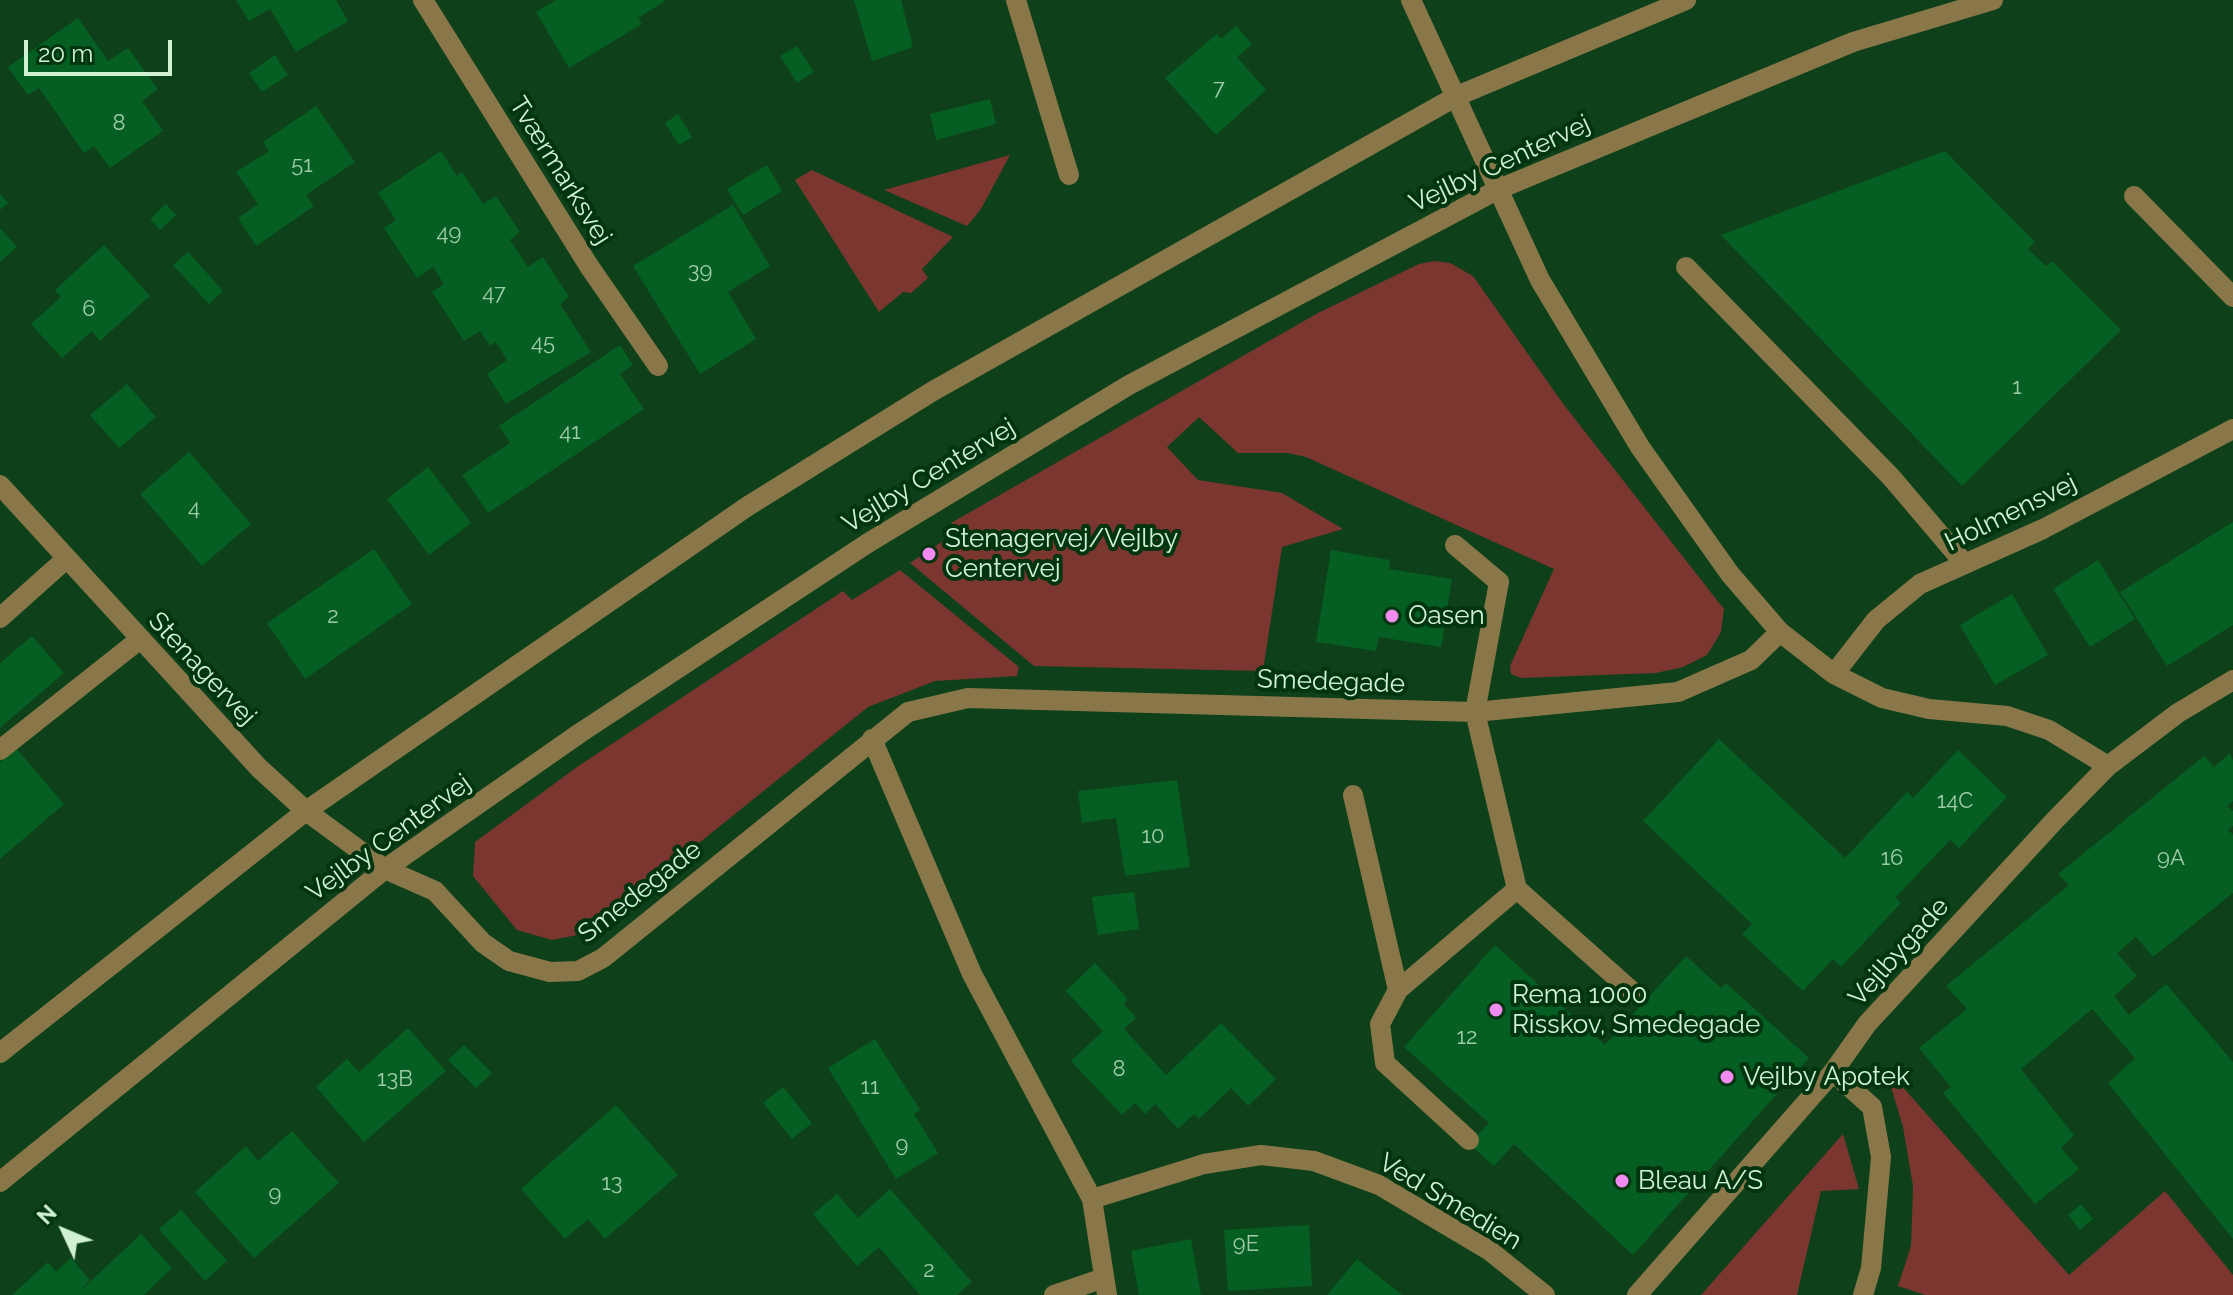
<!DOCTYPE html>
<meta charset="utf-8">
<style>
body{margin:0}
#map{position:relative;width:2233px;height:1295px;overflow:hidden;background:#0e401a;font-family:Raleway,sans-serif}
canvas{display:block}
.north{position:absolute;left:24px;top:1191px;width:80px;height:80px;-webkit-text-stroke:6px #01350f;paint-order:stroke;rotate:314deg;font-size:22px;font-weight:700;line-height:32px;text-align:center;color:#d1f1d3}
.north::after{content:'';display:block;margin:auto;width:28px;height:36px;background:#d1f1d3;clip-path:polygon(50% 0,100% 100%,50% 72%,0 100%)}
.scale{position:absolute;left:24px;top:40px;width:148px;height:36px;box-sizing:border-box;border:4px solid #d1f1d3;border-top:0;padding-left:10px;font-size:24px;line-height:28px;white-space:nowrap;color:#d1f1d3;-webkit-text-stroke:6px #01350f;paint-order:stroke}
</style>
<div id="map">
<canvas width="2233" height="1295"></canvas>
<div class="north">N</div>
<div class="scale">20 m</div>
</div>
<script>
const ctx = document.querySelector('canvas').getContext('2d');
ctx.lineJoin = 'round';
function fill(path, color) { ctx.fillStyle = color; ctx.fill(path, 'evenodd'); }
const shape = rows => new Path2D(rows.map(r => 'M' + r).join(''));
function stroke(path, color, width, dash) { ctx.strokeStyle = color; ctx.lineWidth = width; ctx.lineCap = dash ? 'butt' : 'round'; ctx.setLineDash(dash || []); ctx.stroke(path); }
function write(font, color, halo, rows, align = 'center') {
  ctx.font = font + ' Raleway,sans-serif'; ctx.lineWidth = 8; ctx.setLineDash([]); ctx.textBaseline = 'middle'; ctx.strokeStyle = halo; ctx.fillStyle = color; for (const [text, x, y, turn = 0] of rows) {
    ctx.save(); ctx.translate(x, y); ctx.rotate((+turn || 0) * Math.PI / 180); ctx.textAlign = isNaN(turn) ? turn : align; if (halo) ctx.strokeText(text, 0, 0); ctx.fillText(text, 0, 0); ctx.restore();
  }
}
fill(shape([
 [1010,155,981,209,967,226,884,190],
 [812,170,953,237,922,269,928,278,911,293,903,292,879,312,795,180],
 [1434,261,1450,263,1473,276,1564,405,1724,609,1721,632,1707,655,1683,667,1656,673,1521,678,1511,674,1510,666,1554,569,1306,457,1288,453,1238,453,1199,417,1167,447,1198,480,1282,493,1343,529,1282,547,1263,671,1034,666,910,563,958,531,951,523,1318,313,1419,264],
 [900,570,1019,667,1017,676,935,681,868,707,587,933,552,940,517,930,473,876,475,842,577,767,843,591,852,600],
 [1885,1067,2069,1275,2165,1191,2233,1275,2233,1295,1925,1295,1898,1286,1911,1246,1913,1186,1903,1127],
 [1843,1134,1859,1189,1821,1191,1797,1295,1701,1295]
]), '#7b362f');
fill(shape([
 [236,0,336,0,348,21,296,52,270,9,249,21],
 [556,0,663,0,664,2,638,18,642,24,569,68,536,12],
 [854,0,901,0,913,47,872,61],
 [78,18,108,61,128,48,158,89,142,101,163,131,110,168,94,146,84,153,39,88,28,95,8,67],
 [1236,26,1252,44,1237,57,1266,90,1216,135,1165,78,1217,34,1221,39],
 [797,46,814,72,797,83,780,56],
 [275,55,288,75,262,92,249,73],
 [990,99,996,124,936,140,930,114],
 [316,106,355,162,306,195,314,206,256,246,238,218,258,204,236,172,269,151,263,142],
 [678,114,692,137,679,145,665,123],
 [441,151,457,176,462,172,483,204,496,196,520,232,510,240,528,267,543,257,569,297,560,304,591,352,506,404,487,374,507,360,496,342,490,346,480,331,464,341,432,292,444,284,433,267,417,278,384,228,396,220,378,193],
 [1945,151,2035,242,2028,249,2046,266,2052,261,2121,330,1962,486,1721,235],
 [767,165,782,191,743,215,727,189],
 [0,194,8,203,0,210],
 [166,204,176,215,160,230,150,219],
 [733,205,770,266,728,292,756,339,700,374,633,266],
 [0,228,17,247,0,262],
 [104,245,150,296,100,341,92,331,62,358,31,324,61,297,55,290],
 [188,252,223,291,209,304,173,265],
 [620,345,633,365,620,374,644,409,488,513,462,475,510,443,499,426],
 [127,384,156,417,119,448,90,415],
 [189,452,251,524,202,566,140,494],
 [428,467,471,523,429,555,387,499],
 [2233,522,2233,625,2167,666,2120,592],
 [374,549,412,604,305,679,267,623],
 [1331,550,1390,560,1389,569,1452,579,1441,647,1379,637,1376,651,1316,642],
 [2098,560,2135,619,2090,647,2053,589],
 [2012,594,2048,655,1995,685,1960,625],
 [32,636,64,673,0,728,0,663],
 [1719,739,1845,858,1907,792,1913,798,1958,750,2007,797,1959,848,1950,840,1895,898,1901,903,1841,967,1833,959,1803,991,1742,934,1752,924,1643,821],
 [16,748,64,804,0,859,0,762],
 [2230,753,2233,761,2233,801,2227,806,2233,811,2233,826,2228,830,2233,835,2233,893,2153,957,2136,937,2117,953,2137,976,2114,996,2129,1015,2166,984,2233,1062,2233,1239,2108,1083,2135,1058,2092,1009,2021,1069,2074,1135,2061,1148,2079,1169,2035,1204,1943,1093,1951,1087,1919,1048,1967,1009,1946,986,2069,885,2058,874,2204,756,2214,767],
 [1177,780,1190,867,1125,876,1116,818,1082,823,1078,791],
 [1134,892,1139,929,1098,935,1092,897],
 [1495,945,1605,1045,1686,956,1721,988,1726,983,1809,1058,1633,1255,1514,1144,1494,1166,1469,1144,1489,1123,1404,1047],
 [1095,963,1127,998,1124,1004,1136,1018,1124,1029,1166,1075,1221,1023,1276,1079,1248,1106,1231,1088,1199,1119,1194,1114,1178,1129,1155,1104,1145,1114,1135,1103,1122,1115,1071,1061,1103,1031,1066,991],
 [408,1028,446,1071,364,1142,316,1087,347,1059,359,1072],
 [875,1039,920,1110,914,1114,938,1153,896,1179,828,1068],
 [464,1045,492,1073,476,1088,448,1060],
 [783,1087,812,1123,792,1139,763,1103],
 [616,1105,678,1175,605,1239,588,1219,565,1239,521,1189],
 [292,1131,339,1183,254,1258,195,1192,246,1146,258,1161],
 [890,1189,972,1282,957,1295,920,1295,879,1247,857,1266,813,1214,837,1194,858,1218],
 [2081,1204,2093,1219,2080,1230,2068,1215],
 [181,1210,227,1261,205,1281,159,1229],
 [1309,1225,1312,1286,1228,1291,1224,1230],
 [141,1234,172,1268,144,1295,12,1295,48,1262,56,1272,71,1258,90,1280,77,1294],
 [1191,1239,1201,1295,1139,1295,1131,1251],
 [1357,1259,1402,1295,1327,1295]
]), '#055f22');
stroke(shape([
 [423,0,589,266,658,366],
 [1016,0,1069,175],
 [1411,0,1540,280,1640,447,1730,574,1780,632,1834,674,1882,698,1929,709,2007,716,2049,730,2108,766],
 [2134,196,2233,297],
 [1686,267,1891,477,1965,564],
 [0,485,259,768,306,811,385,869,435,891,483,943,509,961,550,972,578,971,603,958,908,712,968,698,1475,712,1678,692,1751,660,1780,632],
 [1455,545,1499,582,1475,712,1517,889,1635,994],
 [0,618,66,559],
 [1834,674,1876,620,1920,584,2043,529,2233,429],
 [872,739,972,974,1092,1199,1107,1295],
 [0,750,139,640],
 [1353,795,1398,990],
 [0,1053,306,811,748,506,933,391,1457,96,1686,0],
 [1833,1072,1872,1107,1881,1157,1871,1268,1863,1295],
 [1469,1140,1385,1063,1380,1024,1398,990,1517,889],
 [0,1182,385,869,580,733,868,543,1129,385,1499,189,1853,42,1993,0],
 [1092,1199,1204,1164,1261,1155,1314,1161,1379,1185,1490,1251,1545,1295],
 [1054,1295,1104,1278],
 [1637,1295,1833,1072,1867,1024,2056,819,2108,766,2178,713,2233,680]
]), '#8a7749', 20);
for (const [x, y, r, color] of [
 [929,554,8,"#f38af2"],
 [1392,616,8,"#f38af2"],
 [1496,1010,8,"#f38af2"],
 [1727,1077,8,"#f38af2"],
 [1622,1181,8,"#f38af2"]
]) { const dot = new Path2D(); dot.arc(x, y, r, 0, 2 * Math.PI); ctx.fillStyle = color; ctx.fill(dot); stroke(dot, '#01350f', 3); }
write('22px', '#9ecca7', null, [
 ["7",1219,88],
 ["8",119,123],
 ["51",302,165],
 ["49",449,233],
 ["39",700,271],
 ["47",494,293],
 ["6",89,309],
 ["45",543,343],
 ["1",2017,387],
 ["41",570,432],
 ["4",194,508],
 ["2",333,616],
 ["14C",1955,801],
 ["10",1153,836],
 ["16",1892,858],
 ["9A",2171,858],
 ["12",1467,1037],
 ["8",1119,1069],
 ["13B",395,1079],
 ["11",870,1087],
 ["9",902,1145],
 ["13",612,1183],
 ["9",275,1194],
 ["9E",1246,1244],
 ["2",929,1270]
]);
write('26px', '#d1f1d3', '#01350f', [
 ["Vejlby Centervej",1500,164,-25],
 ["Tværmarksvej",560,171,58],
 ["Vejlby Centervej",929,476,-31],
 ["Holmensvej",2011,513,-26],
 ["Stenagervej",202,669,47],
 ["Smedegade",1331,682,2],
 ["Vejlby Centervej",389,838,-36],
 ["Smedegade",640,892,-38],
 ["Vejlbygade",1899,952,-48],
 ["Ved Smedien",1450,1202,31]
]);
write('26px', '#d1f1d3', '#01350f', [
 ["Stenagervej/Vejlby",945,539],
 ["Centervej",945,569],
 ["Oasen",1408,616],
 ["Rema 1000",1512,995],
 ["Risskov, Smedegade",1512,1025],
 ["Vejlby Apotek",1743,1077],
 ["Bleau A/S",1638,1181]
], 'left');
</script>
